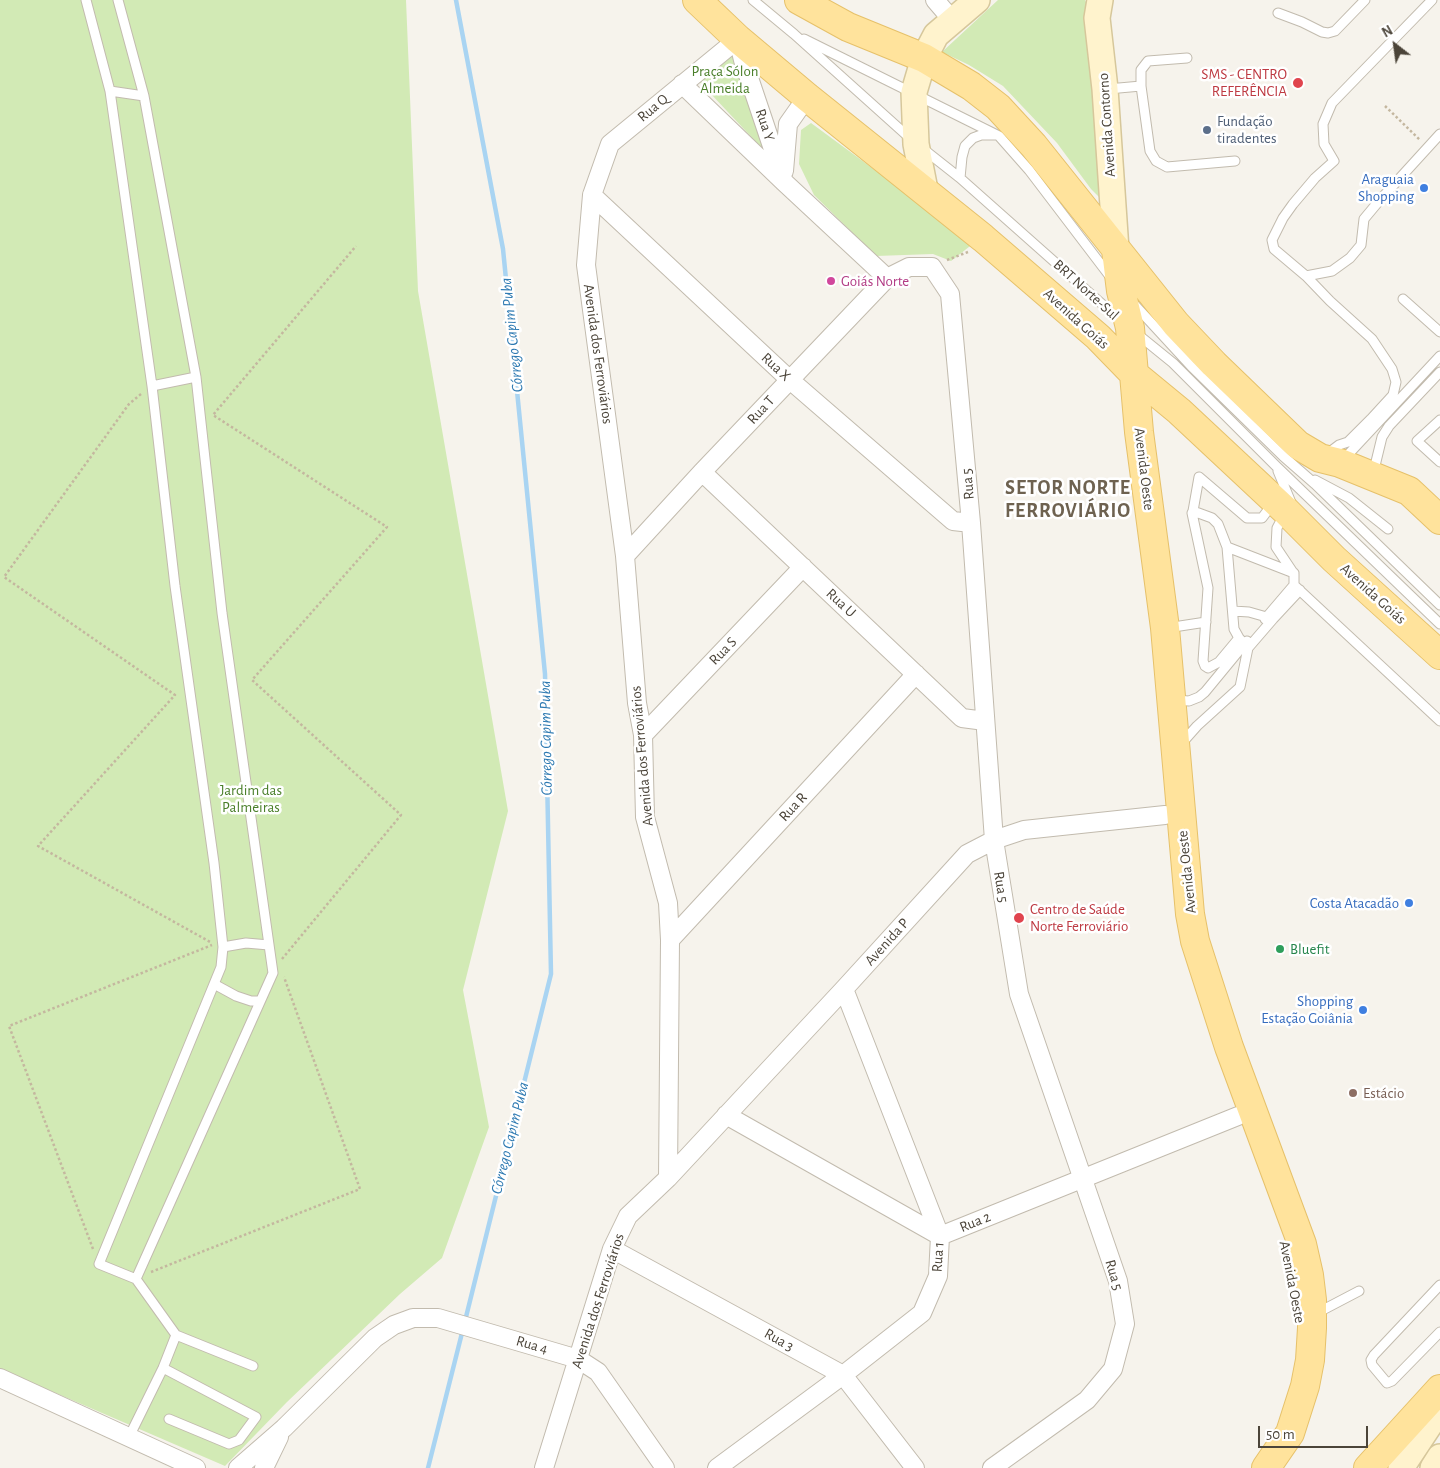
<!DOCTYPE html>
<meta charset="utf-8">
<style>
body{margin:0}
#map{position:relative;width:1440px;height:1468px;overflow:hidden;background:#f6f3ec;font-family:"Alegreya Sans",sans-serif}
canvas{display:block}
.north{position:absolute;left:1370px;top:20px;width:50px;height:50px;-webkit-text-stroke:4px #fff;paint-order:stroke;rotate:330deg;font-size:14px;font-weight:700;line-height:20px;text-align:center;color:#4b4439}
.north::after{content:'';display:block;margin:auto;width:18px;height:22px;background:#4b4439;clip-path:polygon(50% 0,100% 100%,50% 72%,0 100%)}
.scale{position:absolute;left:1258px;top:1426px;width:110px;height:22px;box-sizing:border-box;border:2px solid #4b4439;border-top:0;padding-left:6px;font-size:15px;line-height:18px;white-space:nowrap;color:#4b4439;-webkit-text-stroke:4px #fff;paint-order:stroke}
</style>
<div id="map">
<canvas width="1440" height="1468"></canvas>
<div class="north">N</div>
<div class="scale">50 m</div>
</div>
<script>
const ctx = document.querySelector('canvas').getContext('2d');
ctx.lineJoin = 'round';
function fill(path, color) { ctx.fillStyle = color; ctx.fill(path, 'evenodd'); }
const shape = rows => new Path2D(rows.map(r => 'M' + r).join(''));
function stroke(path, color, width, dash) { ctx.strokeStyle = color; ctx.lineWidth = width; ctx.lineCap = dash ? 'butt' : 'round'; ctx.setLineDash(dash || []); ctx.stroke(path); }
function write(font, color, halo, rows, align = 'center') {
  ctx.font = font + ' "Alegreya Sans",sans-serif'; ctx.lineWidth = 5; ctx.setLineDash([]); ctx.textBaseline = 'middle'; ctx.strokeStyle = halo; ctx.fillStyle = color; for (const [text, x, y, turn = 0] of rows) {
    ctx.save(); ctx.translate(x, y); ctx.rotate((+turn || 0) * Math.PI / 180); ctx.textAlign = isNaN(turn) ? turn : align; if (halo) ctx.strokeText(text, 0, 0); ctx.fillText(text, 0, 0); ctx.restore();
  }
}
fill(shape([
 [0,0,406,0,418,291,508,811,463,990,489,1127,442,1258,400,1294,287,1402,225,1466,0,1369],
 [998,0,1085,0,1090,11,1108,206,1091,189,1057,143,1003,86,969,65,942,52],
 [734,47,772,159,696,78],
 [811,123,974,243,951,261,933,254,876,256,814,195,799,164,801,130]
]), '#d2eab5');
stroke(shape([
 [456,0,503,249,545,674,551,974,465,1321],
 [428,1468,463,1329]
]), '#a9d4f2', 4.5);
const service = shape([
 [86,0,110,91,144,96,196,377,222,613,273,973,136,1279],
 [118,0,144,96],
 [753,0,794,34,912,140],
 [1278,13,1302,22,1322,32,1328,33,1335,31,1365,0],
 [804,39,999,136,1029,170,1112,279],
 [1187,58,1148,61,1141,70,1141,86,1150,151,1156,161,1167,167,1235,161],
 [1108,89,1141,86],
 [110,91,152,386,175,586,214,863,223,947,221,967,99,1264,136,1279,176,1335,163,1368,129,1437],
 [922,148,960,178,1120,320],
 [960,178,962,157,965,146,973,138,981,135,994,135],
 [1306,276,1332,271,1350,258,1361,245,1364,219,1379,201,1440,134],
 [1403,299,1440,332],
 [1132,302,1191,366,1283,456,1315,484,1440,605],
 [1136,333,1173,363,1276,466,1440,624],
 [152,386,196,377],
 [1440,420,1417,441,1440,462],
 [1327,454,1339,445,1348,442,1371,419,1393,395,1396,382,1392,369,1372,339,1330,301,1306,276,1274,249,1272,240,1283,218,1293,204,1315,178,1334,161,1324,144,1323,124,1332,103,1432,0],
 [1343,460,1440,356],
 [1278,471,1292,505],
 [1373,474,1382,437,1389,426,1440,372],
 [1315,480,1349,498,1388,529],
 [1193,511,1199,477,1247,518,1262,518,1274,502],
 [1285,513,1277,528,1276,547,1294,574,1294,585,1440,721],
 [1227,547,1294,573],
 [1233,611,1249,612,1270,618],
 [1265,619,1294,585],
 [1167,628,1206,622],
 [1239,638,1219,662,1208,668,1205,666,1203,661,1208,588,1192,513,1193,511,1212,518,1218,524,1227,547,1234,629,1239,638,1248,648],
 [1175,700,1189,701,1199,697,1205,692,1247,641],
 [1181,744,1197,726,1240,687,1248,648,1273,619,1300,590],
 [223,947,246,943,269,945],
 [214,984,236,996,251,1001,260,1001],
 [1440,1285,1374,1355,1371,1360,1372,1365,1387,1383,1392,1381,1440,1332],
 [1317,1313,1359,1291],
 [176,1335,253,1366],
 [163,1368,256,1417,239,1440,229,1444,169,1419]
]);
const minor = shape([
 [935,0,953,21],
 [682,84,784,182,887,278],
 [784,171,788,124,807,97],
 [592,195,790,380,953,521,971,523],
 [702,472,962,718,985,721],
 [625,556,702,472,887,278,909,267,932,267,950,294,971,523,994,840,1019,994,1118,1281,1125,1324,1113,1369,1087,1400,992,1468],
 [643,735,803,567],
 [670,940,916,674],
 [726,1115,940,1236,1238,1116],
 [668,1178,670,940,668,903,645,817,643,735,637,703,625,556,586,265,592,195,610,144,738,39,743,60,784,182],
 [612,1249,843,1375,915,1468],
 [0,1378,196,1468],
 [238,1468,284,1428,375,1338,394,1325,413,1318,438,1318,578,1359,598,1372,665,1468],
 [264,1468,279,1437],
 [544,1468,612,1249,628,1216,668,1178,844,989,967,854,994,840,1024,830,1165,815],
 [717,1468,843,1375,922,1313,938,1276,940,1236,844,989]
]);
const secondary = shape([
 [1100,0,1097,18,1105,89,1116,250],
 [925,190,916,144,914,92,924,58,936,35,977,0],
 [1401,1468,1440,1409],
 [1433,1468,1440,1457]
]);
const primary = shape([
 [697,0,738,39,807,97,983,238,1098,337,1134,374,1179,411,1286,511,1334,559,1440,655],
 [799,0,848,27,924,58,971,86,998,107,1034,146,1176,324,1214,364,1298,445,1320,458,1340,463,1409,491,1440,520],
 [1116,250,1121,291,1130,328,1139,432,1165,628,1190,914,1195,941,1229,1047,1302,1244,1309,1275,1312,1300,1312,1328,1310,1360,1305,1386,1290,1433,1266,1468],
 [1368,1468,1440,1389]
]);
stroke(service, '#c2bbae', 11);
stroke(minor, '#c2bbae', 20);
stroke(secondary, '#d6c79b', 28);
stroke(primary, '#e6c16a', 30);
stroke(shape([
 [1385,106,1420,140],
 [947,260,968,252],
 [141,394,129,404,4,577,175,695,38,846,212,943],
 [282,959,401,815,252,680,387,527,213,415,356,246],
 [93,1249,9,1026,212,945],
 [151,1272,360,1189,284,977]
]), '#c4b79f', 2.5, [2.5, 2.5]);
stroke(service, '#fff', 9);
stroke(minor, '#fff', 18);
stroke(secondary, '#fff3cd', 25);
stroke(primary, '#ffe39c', 28);
for (const [x, y, r, color] of [
 [1298,83,6,"#e0444e"],
 [1207,130,5,"#5c6f8a"],
 [1424,188,5,"#3f7fe0"],
 [831,281,5,"#d1479c"],
 [1409,903,5,"#3f7fe0"],
 [1019,918,6,"#e0444e"],
 [1280,949,5,"#2e9e5b"],
 [1363,1010,5,"#3f7fe0"],
 [1353,1093,5,"#8d6e63"]
]) { const dot = new Path2D(); dot.arc(x, y, r, 0, 2 * Math.PI); ctx.fillStyle = color; ctx.fill(dot); stroke(dot, '#fff', 2); }
write('15px', '#4a7f2a', '#fff', [
 ["Praça Sólon",725,71],
 ["Almeida",725,88],
 ["Jardim das",251,790],
 ["Palmeiras",251,807]
]);
write('15px', '#be3a42', '#fff', [
 ["SMS - CENTRO",1287,74],
 ["REFERÊNCIA",1287,91],
 ["Centro de Saúde",1030,909,"left"],
 ["Norte Ferroviário",1030,926,"left"]
], 'right');
write('15px', '#4b4439', '#fff', [
 ["Rua Q",653,108,-40],
 ["Rua Y",765,125,72],
 ["Avenida Contorno",1107,125,-94],
 ["BRT Norte-Sul",1086,290,42],
 ["Avenida Goiás",1076,319,42],
 ["Avenida dos Ferroviários",598,354,82],
 ["Rua X",776,367,43],
 ["Rua T",761,410,-47],
 ["Avenida Oeste",1144,469,83],
 ["Rua 5",968,484,-95],
 ["Avenida Goiás",1373,594,42],
 ["Rua U",841,603,43],
 ["Rua S",723,651,-46],
 ["Avenida dos Ferroviários",642,756,-95],
 ["Rua R",793,807,-47],
 ["Avenida Oeste",1187,872,-96],
 ["Rua 5",1001,887,81],
 ["Avenida P",887,942,-48],
 ["Rua 2",975,1222,-22],
 ["Rua 1",938,1257,-86],
 ["Rua 5",1114,1275,74],
 ["Avenida Oeste",1292,1282,79],
 ["Avenida dos Ferroviários",598,1301,-72],
 ["Rua 3",779,1340,29],
 ["Rua 4",532,1345,16]
]);
write('15px', '#4e5e75', '#fff', [
 ["Fundação",1217,121],
 ["tiradentes",1217,138]
], 'left');
write('15px', '#366cbe', '#fff', [
 ["Araguaia",1414,179],
 ["Shopping",1414,196],
 ["Costa Atacadão",1399,903],
 ["Shopping",1353,1001],
 ["Estação Goiânia",1353,1018]
], 'right');
write('15px', '#b23c85', '#fff', [
 ["Goiás Norte",841,281]
], 'left');
write('15px', '#27864d', '#fff', [
 ["Bluefit",1290,949]
], 'left');
write('15px', '#785e54', '#fff', [
 ["Estácio",1363,1093]
], 'left');
write('italic 16px', '#2e7ab2', '#fff', [
 ["Córrego Capim Puba",512,335,-96],
 ["Córrego Capim Puba",546,738,-91],
 ["Córrego Capim Puba",510,1138,-76]
]);
ctx.letterSpacing = '1px';
write('bold 20px', '#6e6250', '#fff', [
 ["SETOR NORTE",1068,488],
 ["FERROVIÁRIO",1068,511]
]);
ctx.letterSpacing = '0px';
</script>
